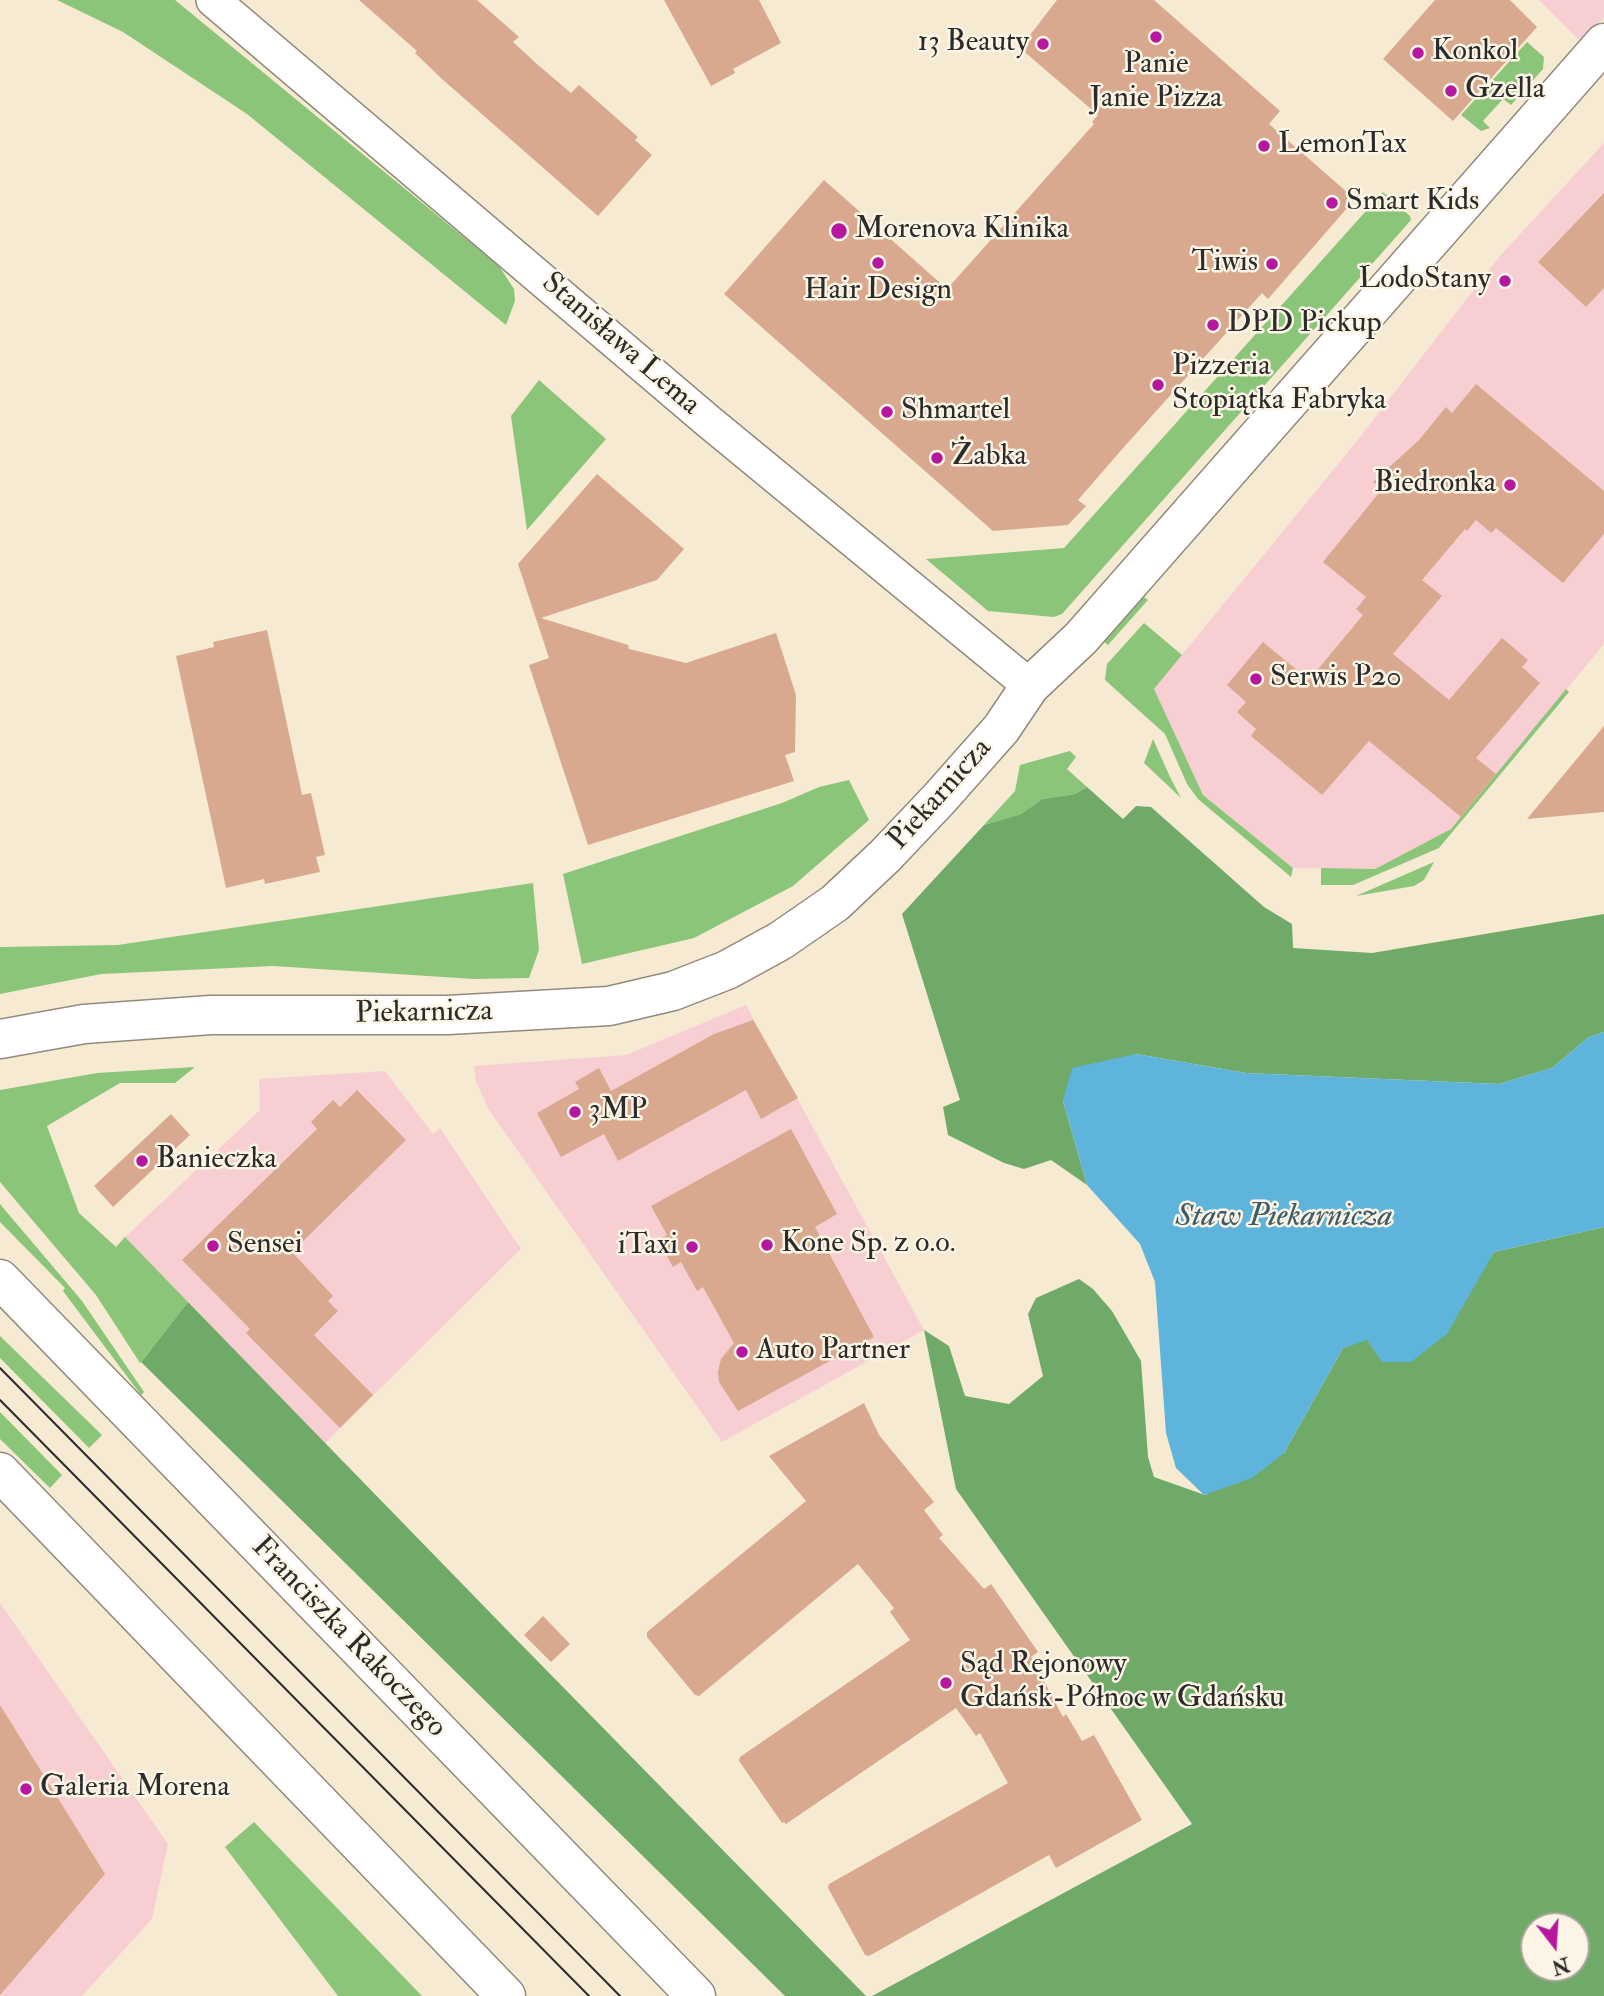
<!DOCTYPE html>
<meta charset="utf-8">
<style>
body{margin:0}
#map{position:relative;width:1604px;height:1996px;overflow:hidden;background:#f7ead2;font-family:"IM FELL Double Pica",serif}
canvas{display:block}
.north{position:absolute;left:1520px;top:1912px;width:70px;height:70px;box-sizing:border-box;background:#fcf5e5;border:2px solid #a8a49b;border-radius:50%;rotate:163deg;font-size:19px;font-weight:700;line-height:28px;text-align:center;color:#2b2b2b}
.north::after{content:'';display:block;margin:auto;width:24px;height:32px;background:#b5179e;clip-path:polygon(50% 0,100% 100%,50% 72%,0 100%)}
</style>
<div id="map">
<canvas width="1604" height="1996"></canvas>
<div class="north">N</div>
</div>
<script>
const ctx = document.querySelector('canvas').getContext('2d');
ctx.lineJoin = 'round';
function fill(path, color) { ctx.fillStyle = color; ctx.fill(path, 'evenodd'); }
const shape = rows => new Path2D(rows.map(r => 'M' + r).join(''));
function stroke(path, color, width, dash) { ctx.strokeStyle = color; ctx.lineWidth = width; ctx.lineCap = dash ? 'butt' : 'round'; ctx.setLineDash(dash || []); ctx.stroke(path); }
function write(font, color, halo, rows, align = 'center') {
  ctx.font = font + ' "IM FELL Double Pica",serif'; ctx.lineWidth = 5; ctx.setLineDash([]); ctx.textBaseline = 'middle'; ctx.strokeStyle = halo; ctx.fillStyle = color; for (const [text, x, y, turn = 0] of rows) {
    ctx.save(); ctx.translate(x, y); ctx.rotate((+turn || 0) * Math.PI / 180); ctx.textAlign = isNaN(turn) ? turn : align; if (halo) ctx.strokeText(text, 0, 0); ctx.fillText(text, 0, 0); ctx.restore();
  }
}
fill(shape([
 [1539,0,1604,0,1604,18,1581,42],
 [1604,143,1604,644,1451,829,1375,869,1293,868,1203,795,1154,689,1356,442,1499,257],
 [746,1005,924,1330,722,1442,489,1110,476,1082,474,1066,626,1055],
 [385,1071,433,1134,440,1128,521,1249,325,1443,125,1237,260,1110,259,1079],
 [0,1603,168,1844,152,1919,82,1996,0,1996]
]), '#f7cfd3');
fill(shape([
 [57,0,175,0,499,266,514,289,515,301,506,325,247,114,123,32],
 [1527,42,1544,57,1543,69,1511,105,1503,99,1483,121,1490,128,1481,131,1461,115],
 [1383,192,1410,216,1411,220,1062,614,1054,617,988,611,926,559,1064,548],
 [539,380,606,439,527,530,511,416],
 [1143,596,1148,600,1108,645,1103,641],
 [1144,623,1182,655,1154,689,1203,795,1293,868,1291,877,1198,799,1187,784,1165,734,1105,680,1107,664],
 [1566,689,1569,692,1439,848,1353,885,1321,885,1321,868,1375,869,1451,829],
 [1153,739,1170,777,1181,798,1144,763],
 [1070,751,1076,757,1067,769,1087,787,1075,794,1042,799,1021,814,984,825,1015,791,1020,765],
 [849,780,869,820,793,886,694,938,582,964,563,874,782,803,819,787],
 [1434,862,1424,880,1414,886,1356,896],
 [533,883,539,950,529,978,474,979,273,966,101,974,0,994,0,947,118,945],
 [195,1067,175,1083,120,1083,47,1126,79,1213,116,1247,125,1237,188,1302,140,1363,96,1295,0,1182,0,1090,97,1073],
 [0,1204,82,1301,144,1392,141,1395,63,1291,65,1288,0,1222],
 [0,1336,102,1435,89,1448,0,1358],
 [0,1412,62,1475,50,1488,0,1439],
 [254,1822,422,1996,338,1996,225,1847]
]), '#8bc579');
fill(shape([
 [1087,787,1123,819,1136,806,1151,807,1264,907,1292,924,1293,948,1372,953,1604,914,1604,1032,1589,1037,1552,1068,1499,1084,1246,1073,1136,1054,1063,1101,1087,1185,1051,1160,1024,1169,1004,1163,948,1135,943,1107,960,1100,902,914,984,825,1021,814,1042,799,1075,794],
 [1604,1227,1604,1996,872,1996,1192,1824,956,1489,924,1330,949,1346,965,1396,1009,1404,1043,1376,1028,1314,1036,1298,1079,1279,1093,1289,1112,1311,1141,1361,1148,1457,1154,1477,1205,1495,1284,1453,1343,1348,1367,1339,1473,1285,1494,1252],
 [1534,1926,1576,1926,1576,1968,1534,1968],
 [188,1302,508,1631,866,1996,785,1996,141,1362]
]), '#70aa69');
fill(shape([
 [1604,1032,1604,1227,1494,1252,1447,1334,1411,1362,1382,1362,1367,1340,1343,1348,1284,1453,1252,1478,1204,1495,1176,1468,1166,1433,1155,1282,1140,1244,1087,1185,1063,1101,1072,1068,1136,1054,1246,1073,1499,1084,1552,1068,1589,1037]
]), '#5fb4db');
fill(shape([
 [359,0,477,0,519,37,513,42,538,65,571,93,579,85,638,137,635,140,652,155,598,216,442,79,415,53,417,51],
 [664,0,759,0,781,43,733,69,735,73,711,86],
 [1057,0,1154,0,1280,111,1269,124,1355,199,1268,299,1262,293,1124,447,1078,500,1086,506,1068,525,993,531,724,294,824,180,947,289,1094,124,1092,122,1098,115,1020,48],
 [1435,0,1510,0,1537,27,1453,121,1383,59],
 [1604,193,1604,288,1586,307,1538,262],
 [1476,384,1604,491,1604,534,1563,583,1496,528,1491,533,1476,520,1467,531,1465,529,1422,580,1442,596,1393,654,1449,700,1502,638,1528,660,1522,667,1540,683,1476,758,1496,774,1461,817,1369,741,1322,795,1251,736,1256,729,1237,712,1246,702,1227,685,1263,642,1309,680,1363,615,1356,609,1366,597,1323,562,1382,489,1373,482,1419,440,1446,407,1452,413],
 [597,474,684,549,657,580,541,618,628,645,629,649,686,663,776,633,796,695,795,752,785,755,794,781,588,845,529,665,549,658,518,564],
 [267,630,302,795,311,793,325,855,316,857,320,872,265,884,264,879,226,888,176,656,214,647,213,642],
 [1604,726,1604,812,1527,819],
 [753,1020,798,1098,761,1119,746,1090,618,1161,604,1134,561,1157,537,1113,579,1089,575,1082,599,1068,611,1091,714,1034],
 [357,1090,406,1140,292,1252,333,1296,328,1301,338,1311,314,1335,373,1395,340,1428,246,1333,250,1329,182,1260,317,1129,311,1122,333,1100,340,1107],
 [171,1114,190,1135,113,1207,94,1186],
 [791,1129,837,1214,815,1227,874,1337,738,1411,719,1382,718,1372,721,1359,734,1343,703,1287,697,1291,681,1262,673,1267,658,1240,667,1235,651,1206],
 [864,1403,879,1435,934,1502,924,1510,943,1535,939,1538,984,1589,991,1584,1038,1652,1031,1657,1063,1717,1066,1714,1082,1741,1094,1735,1142,1820,1056,1868,1049,1855,869,1956,865,1955,828,1888,829,1884,1008,1783,980,1733,976,1736,956,1708,786,1824,784,1822,782,1823,739,1761,740,1757,910,1640,890,1612,894,1608,858,1564,699,1696,695,1695,647,1637,647,1632,806,1501,769,1456],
 [543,1616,570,1644,551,1662,524,1635],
 [0,1705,105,1874,0,1995]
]), '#d8a98e');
const street = shape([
 [213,0,708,421,1030,686]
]);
const secondary = shape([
 [0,1039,84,1024,211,1015,448,1015,609,1006,673,991,727,970,780,941,835,903,885,856,939,799,1001,729,1030,686,1081,638,1604,43],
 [0,1279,696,1996],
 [0,1472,506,1996]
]);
stroke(street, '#918a7e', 36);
stroke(secondary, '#918a7e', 41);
stroke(street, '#fff', 33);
stroke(secondary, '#fff', 38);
stroke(shape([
 [0,1368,620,1996],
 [0,1400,589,1996]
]), '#2b2b2b', 2);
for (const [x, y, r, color] of [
 [1156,37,7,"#b5179e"],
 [1043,44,7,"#b5179e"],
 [1418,53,7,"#b5179e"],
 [1451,91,7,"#b5179e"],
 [1264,146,7,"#b5179e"],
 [1332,203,7,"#b5179e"],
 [839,231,9,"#b5179e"],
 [878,263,7,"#b5179e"],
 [1272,264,7,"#b5179e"],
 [1505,281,7,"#b5179e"],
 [1213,325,7,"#b5179e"],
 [1158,385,7,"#b5179e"],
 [887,412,7,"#b5179e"],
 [937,458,7,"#b5179e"],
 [1510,485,7,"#b5179e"],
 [1256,679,7,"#b5179e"],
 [575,1112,7,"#b5179e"],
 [142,1161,7,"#b5179e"],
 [767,1245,7,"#b5179e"],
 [213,1246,7,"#b5179e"],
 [692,1247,7,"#b5179e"],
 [742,1352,7,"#b5179e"],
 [946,1683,7,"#b5179e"],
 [26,1789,7,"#b5179e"]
]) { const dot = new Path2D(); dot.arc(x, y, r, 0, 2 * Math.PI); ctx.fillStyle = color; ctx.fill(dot); stroke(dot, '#fcf5e5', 2.5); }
write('30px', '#2b2b2b', '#fcf5e5', [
 ["13 Beauty",1029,44,"right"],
 ["Konkol",1432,53],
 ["Panie",1156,66,"center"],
 ["Janie Pizza",1156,100,"center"],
 ["Gzella",1465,91],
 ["LemonTax",1278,146],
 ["Smart Kids",1346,203],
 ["Morenova Klinika",855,231],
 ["Tiwis",1258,264,"right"],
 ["LodoStany",1491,281,"right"],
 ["Hair Design",878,292,"center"],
 ["DPD Pickup",1227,325],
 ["Pizzeria",1172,368],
 ["Stopiątka Fabryka",1172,402],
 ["Shmartel",901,412],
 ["Żabka",951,458],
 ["Biedronka",1496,485,"right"],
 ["Serwis P20",1270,679],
 ["3MP",589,1112],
 ["Banieczka",156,1161],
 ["Kone Sp. z o.o.",781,1245],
 ["Sensei",227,1246],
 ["iTaxi",678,1247,"right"],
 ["Auto Partner",756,1352],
 ["Sąd Rejonowy",960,1666],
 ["Gdańsk-Północ w Gdańsku",960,1700],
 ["Galeria Morena",40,1789]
], 'left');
write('30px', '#2b2b2b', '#fcf5e5', [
 ["Stanisława Lema",620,345,41],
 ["Piekarnicza",941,795,-48],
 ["Piekarnicza",424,1014,-1],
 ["Franciszka Rakoczego",348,1638,46]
]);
write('italic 32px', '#3d5b69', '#fcf5e5', [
 ["Staw Piekarnicza",1284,1218]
]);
</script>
